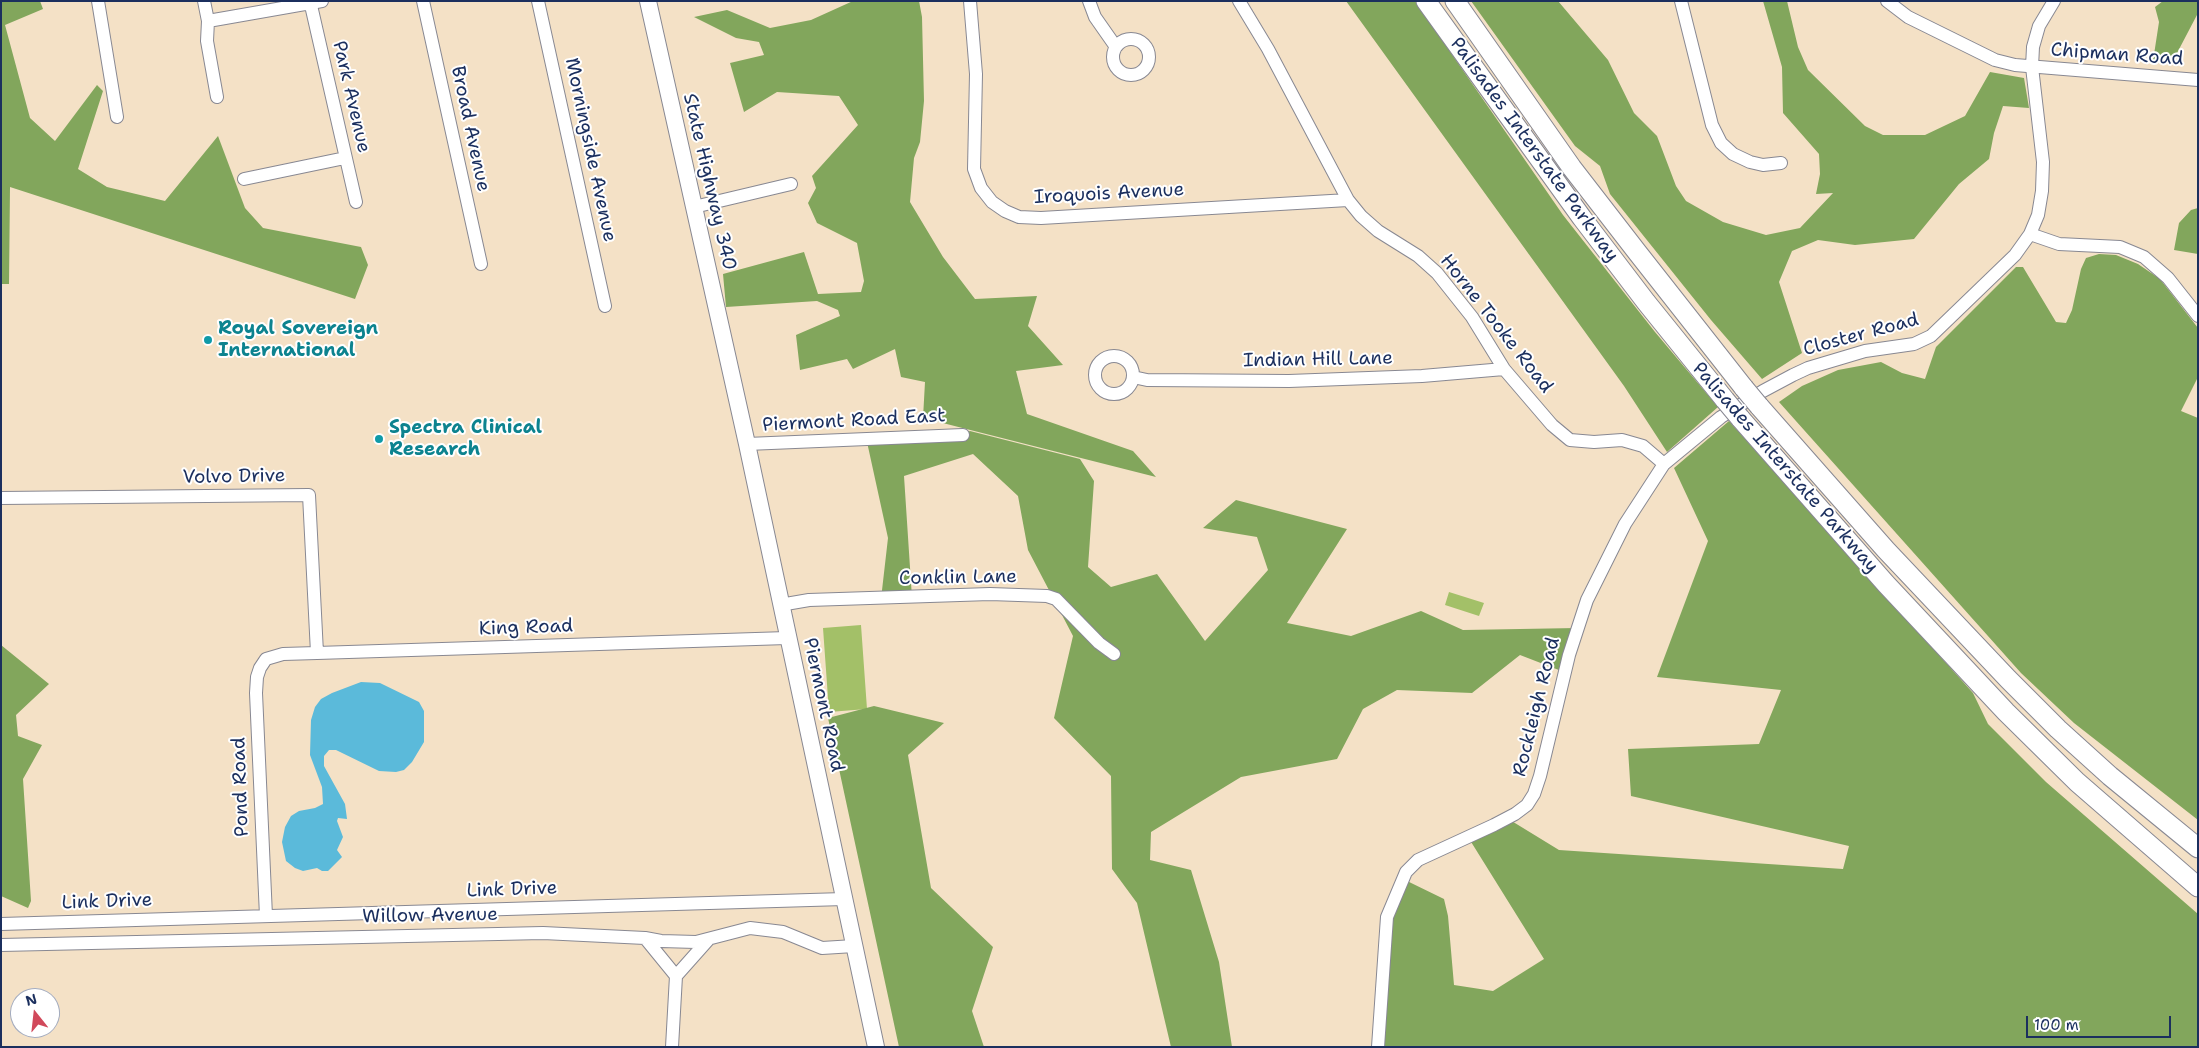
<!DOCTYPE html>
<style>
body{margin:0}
#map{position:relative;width:2199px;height:1048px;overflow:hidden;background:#f4e1c6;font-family:"Shantell Sans",sans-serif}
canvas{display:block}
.frame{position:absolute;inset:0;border:2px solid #1b2f5e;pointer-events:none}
.north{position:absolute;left:10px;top:988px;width:50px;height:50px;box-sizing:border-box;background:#fff;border:1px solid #a4acbf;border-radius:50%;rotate:344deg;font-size:14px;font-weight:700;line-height:20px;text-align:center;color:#1b2f5e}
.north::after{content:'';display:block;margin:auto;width:18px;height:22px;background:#d1495b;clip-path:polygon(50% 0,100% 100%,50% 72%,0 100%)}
.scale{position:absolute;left:2026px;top:1016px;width:145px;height:22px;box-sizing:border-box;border:2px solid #1b2f5e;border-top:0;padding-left:6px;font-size:15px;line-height:18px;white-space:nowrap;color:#1b2f5e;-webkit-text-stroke:4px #fff;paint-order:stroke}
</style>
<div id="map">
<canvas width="2199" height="1048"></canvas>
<div class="frame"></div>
<div class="north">N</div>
<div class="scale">100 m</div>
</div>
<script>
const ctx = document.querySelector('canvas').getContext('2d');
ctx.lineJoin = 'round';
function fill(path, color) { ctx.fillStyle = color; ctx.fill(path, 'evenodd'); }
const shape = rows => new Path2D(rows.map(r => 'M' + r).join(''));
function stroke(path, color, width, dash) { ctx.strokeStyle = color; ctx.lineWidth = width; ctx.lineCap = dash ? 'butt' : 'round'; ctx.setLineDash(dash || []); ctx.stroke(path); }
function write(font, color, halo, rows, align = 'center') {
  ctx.font = font + ' "Shantell Sans",sans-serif'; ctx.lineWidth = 4; ctx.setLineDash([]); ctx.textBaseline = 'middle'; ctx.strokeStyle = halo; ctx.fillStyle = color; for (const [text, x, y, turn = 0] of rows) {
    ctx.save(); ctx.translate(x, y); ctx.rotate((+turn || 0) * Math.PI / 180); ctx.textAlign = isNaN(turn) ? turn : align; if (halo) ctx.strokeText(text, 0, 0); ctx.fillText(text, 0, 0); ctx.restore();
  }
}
fill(shape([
 [1449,592,1484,603,1479,616,1445,605],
 [861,625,867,709,829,712,823,628]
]), '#a3c068');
fill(shape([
 [1,1,40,1,43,9,5,25,30,118,55,141,97,85,103,91,78,169,107,187,165,201,218,136,245,208,263,228,361,247,368,265,355,299,10,187,9,284,1,284],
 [853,1,919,1,922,17,924,101,920,142,914,158,910,202,943,257,975,299,1037,296,1028,326,1063,365,1016,371,1027,414,1133,451,1156,477,923,418,925,382,901,377,895,349,853,369,847,359,800,370,796,335,840,316,838,310,817,301,726,307,723,274,804,252,818,294,861,292,864,281,857,243,817,223,808,203,816,188,812,176,858,125,839,96,777,92,744,112,730,63,764,55,759,42,736,38,694,17,727,10,770,28,811,20],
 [1346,1,1415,1,1563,215,1655,332,1718,407,1667,452,1624,386],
 [1471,1,1558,1,1608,60,1634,113,1657,136,1676,186,1686,201,1723,222,1766,235,1800,228,1833,193,1816,194,1820,174,1819,154,1783,113,1782,67,1763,1,1787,1,1798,47,1808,70,1865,126,1883,135,1925,135,1965,116,1990,72,2024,78,2029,108,2003,106,1994,133,1989,159,1959,184,1914,239,1855,245,1818,240,1792,251,1779,282,1802,353,1762,379,1711,320,1610,194,1600,166,1575,146],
 [2163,1,2198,1,2198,13,2176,55,2153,61,2159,22,2155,7],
 [2198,208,2198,254,2174,250,2179,223,2191,210],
 [2099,254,2116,255,2138,264,2160,279,2198,328,2198,377,2181,411,2198,418,2198,820,2074,723,2021,673,1779,402,1802,386,1838,370,1881,362,1902,373,1925,379,1936,347,2016,267,2023,267,2056,322,2066,323,2072,310,2081,269,2086,258],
 [1729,421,1973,693,1988,724,2046,782,2198,914,2198,1047,1383,1047,1388,918,1405,880,1444,899,1448,916,1454,985,1493,991,1544,959,1468,837,1510,820,1559,850,1843,869,1849,846,1631,796,1628,749,1759,744,1781,690,1657,677,1708,541,1674,468],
 [970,431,1080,459,1094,481,1088,567,1111,587,1157,574,1205,641,1268,570,1257,537,1203,528,1236,500,1347,529,1287,623,1351,636,1421,611,1463,630,1577,628,1564,672,1520,655,1472,693,1397,690,1363,709,1337,759,1241,777,1151,832,1150,860,1191,870,1219,962,1232,1047,1171,1047,1137,903,1112,869,1111,776,1054,718,1073,636,1028,550,1018,496,973,454,904,476,912,598,881,599,888,538,867,442,949,440],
 [1,645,49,684,16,715,18,736,42,745,23,779,31,901,28,908,1,896],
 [874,706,944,723,908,755,931,888,993,947,972,1011,984,1047,899,1047,828,718]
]), '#82a65c');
fill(shape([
 [361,682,380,683,419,702,424,711,424,742,412,762,404,770,396,772,379,771,336,750,329,750,324,756,324,766,345,804,347,819,338,818,337,821,343,837,337,850,342,857,328,871,322,871,317,868,303,871,295,868,286,861,282,842,285,827,291,816,299,811,315,808,323,804,322,787,310,755,311,720,315,707,321,699,332,693]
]), '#5bbada');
const minor = shape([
 [98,1,117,117],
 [204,1,208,21,207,41,217,97],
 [310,1,356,202],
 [423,1,481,264],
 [538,1,605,306],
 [970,1,976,74,974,169,981,188,992,202,1005,211,1019,217,1041,218,1348,200],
 [1089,1,1095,17,1116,47],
 [1239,1,1268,49,1348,200,1361,216,1378,231,1418,256,1437,273,1472,317,1504,369,1552,425,1570,440,1594,442,1622,440,1643,446,1664,464],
 [1681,1,1712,125,1721,143,1733,154,1750,162,1763,165,1781,163],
 [1887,1,1908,17,1995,60,2015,65,2198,80],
 [208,21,322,1],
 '1113 57a18 18 0 1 1 36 0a18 18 0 1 1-36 0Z',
 [244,179,345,158],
 [694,207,791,184],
 [2030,234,2059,244,2120,247,2144,257,2168,278,2198,316],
 '1095 375a19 19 0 1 1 38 0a19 19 0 1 1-38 0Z',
 [1133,377,1147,380,1289,381,1422,376,1504,369],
 [747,444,963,435],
 [1,498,309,495,317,653],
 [780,605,809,600,990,594,1047,596,1056,599,1099,643,1114,654],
 [266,916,256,693,257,677,260,668,266,659,283,654,317,653,787,638],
 [1,924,844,899],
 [645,938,676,976,672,1047],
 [1,945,543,933,645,938,661,941,696,942,750,928,783,932,822,948,854,946],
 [676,976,708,940],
 [1378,1047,1387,917,1406,872,1418,860,1494,825,1515,814,1527,805,1534,794,1540,776,1569,655,1587,600,1625,524,1664,464,1721,417,1763,391,1793,375,1808,368,1865,351,1914,344,1931,336,2015,255,2030,234,2038,215,2042,191,2043,162,2032,67,2033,47,2039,26,2054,1]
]);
const major = shape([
 [648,1,747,444,876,1047]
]);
const highway = shape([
 [1426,1,1582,218,1646,302,1725,400],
 [1455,1,1572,168,1637,252,1744,388],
 [1759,406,1886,550,2008,679,2058,729,2110,776,2198,848],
 [1740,418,1886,584,2006,712,2077,782,2198,887]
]);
stroke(minor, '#888892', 14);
stroke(major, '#888892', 18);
stroke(highway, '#888892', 21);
stroke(minor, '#fff', 12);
stroke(major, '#fff', 16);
stroke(highway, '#fff', 19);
const highwayBridge = shape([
 [1744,388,1759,406],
 [1725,400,1740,418]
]);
stroke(highwayBridge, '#888892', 21, []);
stroke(highwayBridge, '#fff', 19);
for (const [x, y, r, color] of [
 [208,340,5,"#0f9aa8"],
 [379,439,5,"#0f9aa8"]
]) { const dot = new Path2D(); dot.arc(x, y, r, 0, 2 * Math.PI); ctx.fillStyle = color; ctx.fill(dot); stroke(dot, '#fff', 2); }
write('19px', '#1b2f5e', '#fff', [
 ["Chipman Road",2117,55,4],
 ["Park Avenue",351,97,77],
 ["Broad Avenue",470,129,78],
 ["Morningside Avenue",590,150,78],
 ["Palisades Interstate Parkway",1534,150,54],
 ["State Highway 340",709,182,77],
 ["Iroquois Avenue",1109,194,-3],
 ["Horne Tooke Road",1496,324,52],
 ["Closter Road",1861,335,-15],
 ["Indian Hill Lane",1318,360,-1],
 ["Piermont Road East",854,421,-3],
 ["Palisades Interstate Parkway",1785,468,49],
 ["Volvo Drive",234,477,-1],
 ["Conklin Lane",958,578,-1],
 ["King Road",526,628,-2],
 ["Piermont Road",823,705,78],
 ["Rockleigh Road",1537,707,-76],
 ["Pond Road",241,787,-92],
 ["Link Drive",512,890,-2],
 ["Link Drive",107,902,-2],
 ["Willow Avenue",430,916,-1]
]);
write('bold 19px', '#0d838f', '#fff', [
 ["Royal Sovereign",218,329],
 ["International",218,351],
 ["Spectra Clinical",389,428],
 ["Research",389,450]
], 'left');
</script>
